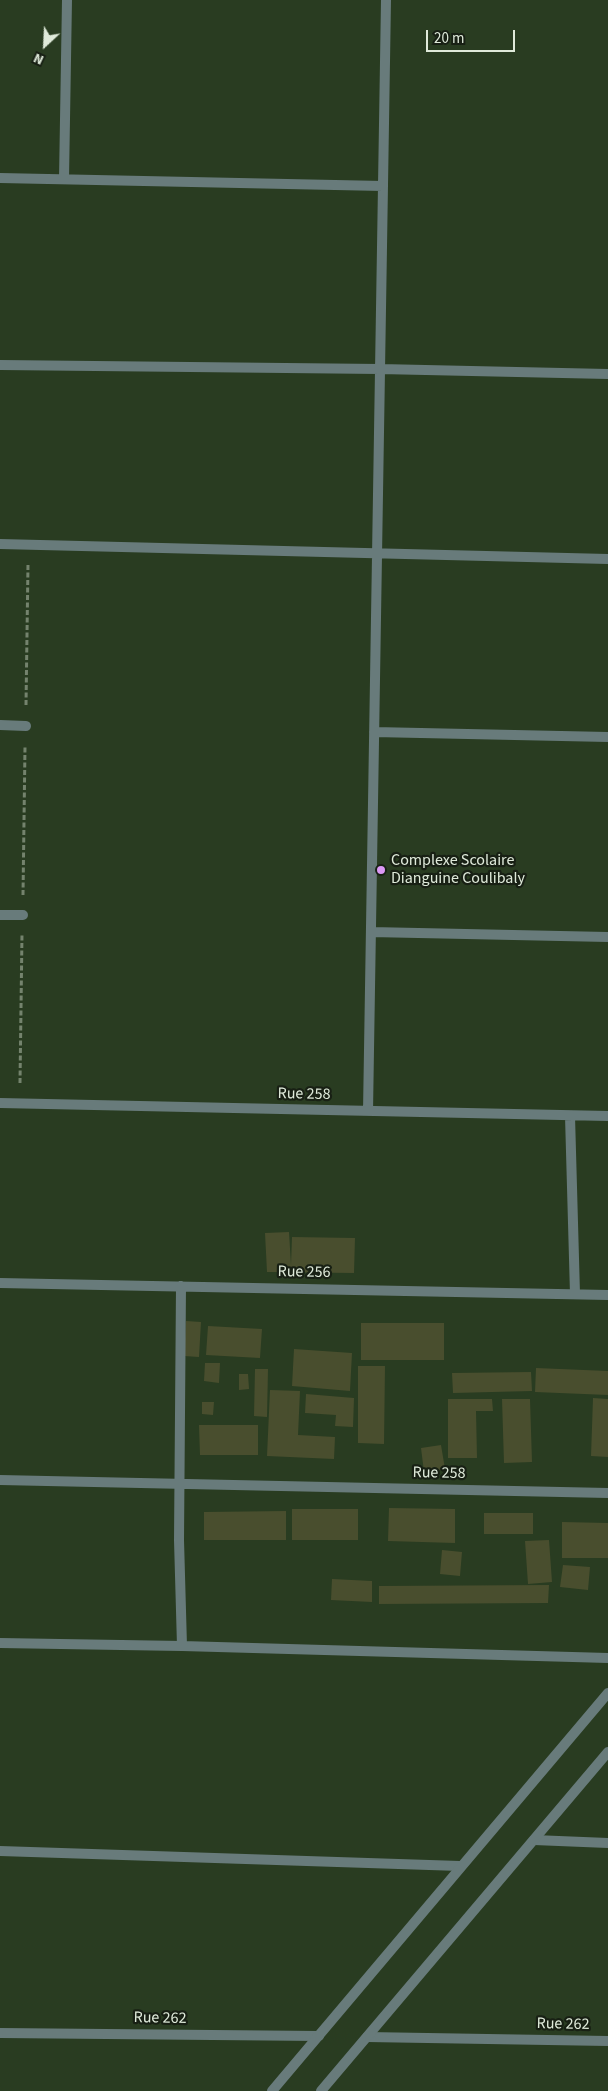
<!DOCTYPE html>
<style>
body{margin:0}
#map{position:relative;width:608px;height:2091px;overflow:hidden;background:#293c21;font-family:"Source Sans 3",sans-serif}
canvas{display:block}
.north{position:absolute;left:20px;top:20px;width:50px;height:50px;-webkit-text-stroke:4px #182014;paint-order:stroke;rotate:205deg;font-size:14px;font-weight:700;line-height:20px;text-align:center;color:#dfeada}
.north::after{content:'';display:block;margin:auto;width:18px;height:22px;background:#dfeada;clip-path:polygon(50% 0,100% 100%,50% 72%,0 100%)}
.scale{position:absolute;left:426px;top:30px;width:89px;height:22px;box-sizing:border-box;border:2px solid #dfeada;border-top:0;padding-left:6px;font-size:15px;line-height:18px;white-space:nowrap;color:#dfeada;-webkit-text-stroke:4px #182014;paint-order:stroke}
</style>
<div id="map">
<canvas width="608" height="2091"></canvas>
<div class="north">N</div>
<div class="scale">20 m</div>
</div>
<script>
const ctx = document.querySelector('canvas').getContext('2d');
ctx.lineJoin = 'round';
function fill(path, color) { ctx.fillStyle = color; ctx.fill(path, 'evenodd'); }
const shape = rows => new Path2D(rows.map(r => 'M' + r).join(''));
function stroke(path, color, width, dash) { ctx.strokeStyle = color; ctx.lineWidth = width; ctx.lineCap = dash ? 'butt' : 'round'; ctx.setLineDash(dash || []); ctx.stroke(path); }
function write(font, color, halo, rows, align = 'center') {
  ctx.font = font + ' "Source Sans 3",sans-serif'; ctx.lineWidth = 4.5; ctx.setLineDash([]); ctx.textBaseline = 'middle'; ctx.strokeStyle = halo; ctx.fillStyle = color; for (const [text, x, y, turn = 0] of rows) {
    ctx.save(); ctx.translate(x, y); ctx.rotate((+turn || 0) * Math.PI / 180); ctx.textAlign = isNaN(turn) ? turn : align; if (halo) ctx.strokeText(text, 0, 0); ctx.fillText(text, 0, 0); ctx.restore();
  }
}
fill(shape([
 [289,1232,291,1265,292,1237,355,1238,354,1273,267,1272,265,1233],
 [186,1321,201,1322,199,1357,184,1356],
 [361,1323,444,1323,444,1360,361,1360],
 [208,1326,262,1329,260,1358,206,1355],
 [294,1349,352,1353,350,1391,292,1386],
 [205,1363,220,1363,219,1383,204,1381],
 [358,1366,385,1366,384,1444,358,1443],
 [536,1368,608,1371,608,1395,535,1392],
 [255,1369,268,1369,267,1417,254,1416],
 [531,1372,532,1391,453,1393,452,1373],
 [239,1374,248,1374,249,1389,239,1390],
 [270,1390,300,1391,298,1435,335,1437,334,1459,267,1456],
 [306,1394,354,1398,353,1427,335,1426,336,1415,305,1413],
 [593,1398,608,1399,608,1457,591,1456],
 [448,1399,492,1399,493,1411,476,1411,477,1458,448,1458],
 [502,1399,530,1399,532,1462,504,1463],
 [202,1402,214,1402,213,1415,202,1414],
 [199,1425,258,1425,258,1455,200,1455],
 [441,1445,445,1469,424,1472,421,1448],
 [389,1508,455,1509,455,1543,388,1541],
 [292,1509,358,1509,358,1540,292,1540],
 [286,1511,286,1540,204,1540,204,1512],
 [484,1513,533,1513,533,1534,484,1534],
 [562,1522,608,1523,608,1558,562,1558],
 [549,1540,552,1582,528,1584,525,1541],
 [442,1550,462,1552,460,1576,440,1574],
 [563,1565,590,1567,588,1590,560,1587],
 [332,1579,372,1581,372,1602,331,1600],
 [549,1585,548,1603,379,1604,379,1586]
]), '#494e2e');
stroke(shape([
 [26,705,28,564],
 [23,895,25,747],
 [20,1083,22,934]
]), '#74836d', 3, [5, 2.5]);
stroke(shape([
 [0,178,383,186],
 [64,179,67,0],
 [0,365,380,369,608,374],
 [0,544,608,559],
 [0,725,26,726],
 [374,732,608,737],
 [0,915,23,915],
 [371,932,608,937],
 [0,1103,608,1116],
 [368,1111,386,0],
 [570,1116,575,1294],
 [0,1283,608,1295],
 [181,1286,179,1540,182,1646],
 [0,1480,608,1493],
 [0,1643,182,1646,608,1658],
 [534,1840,608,1843],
 [0,1851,460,1866],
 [0,2033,319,2036],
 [367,2037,608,2041]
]), '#687b7b', 10);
stroke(shape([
 [272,2091,608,1693],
 [321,2091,608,1752]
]), '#687b7b', 10);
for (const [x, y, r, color] of [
 [381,870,5,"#dc99f5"]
]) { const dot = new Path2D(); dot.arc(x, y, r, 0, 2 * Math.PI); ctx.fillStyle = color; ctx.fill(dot); stroke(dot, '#182014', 2); }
write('16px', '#dfeada', '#182014', [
 ["Complexe Scolaire",391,861],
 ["Dianguine Coulibaly",391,879]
], 'left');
write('16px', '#dfeada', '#182014', [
 ["Rue 258",304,1095,1],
 ["Rue 256",304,1273,1],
 ["Rue 258",439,1474,1],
 ["Rue 262",160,2019,1],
 ["Rue 262",563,2025,1]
]);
</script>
